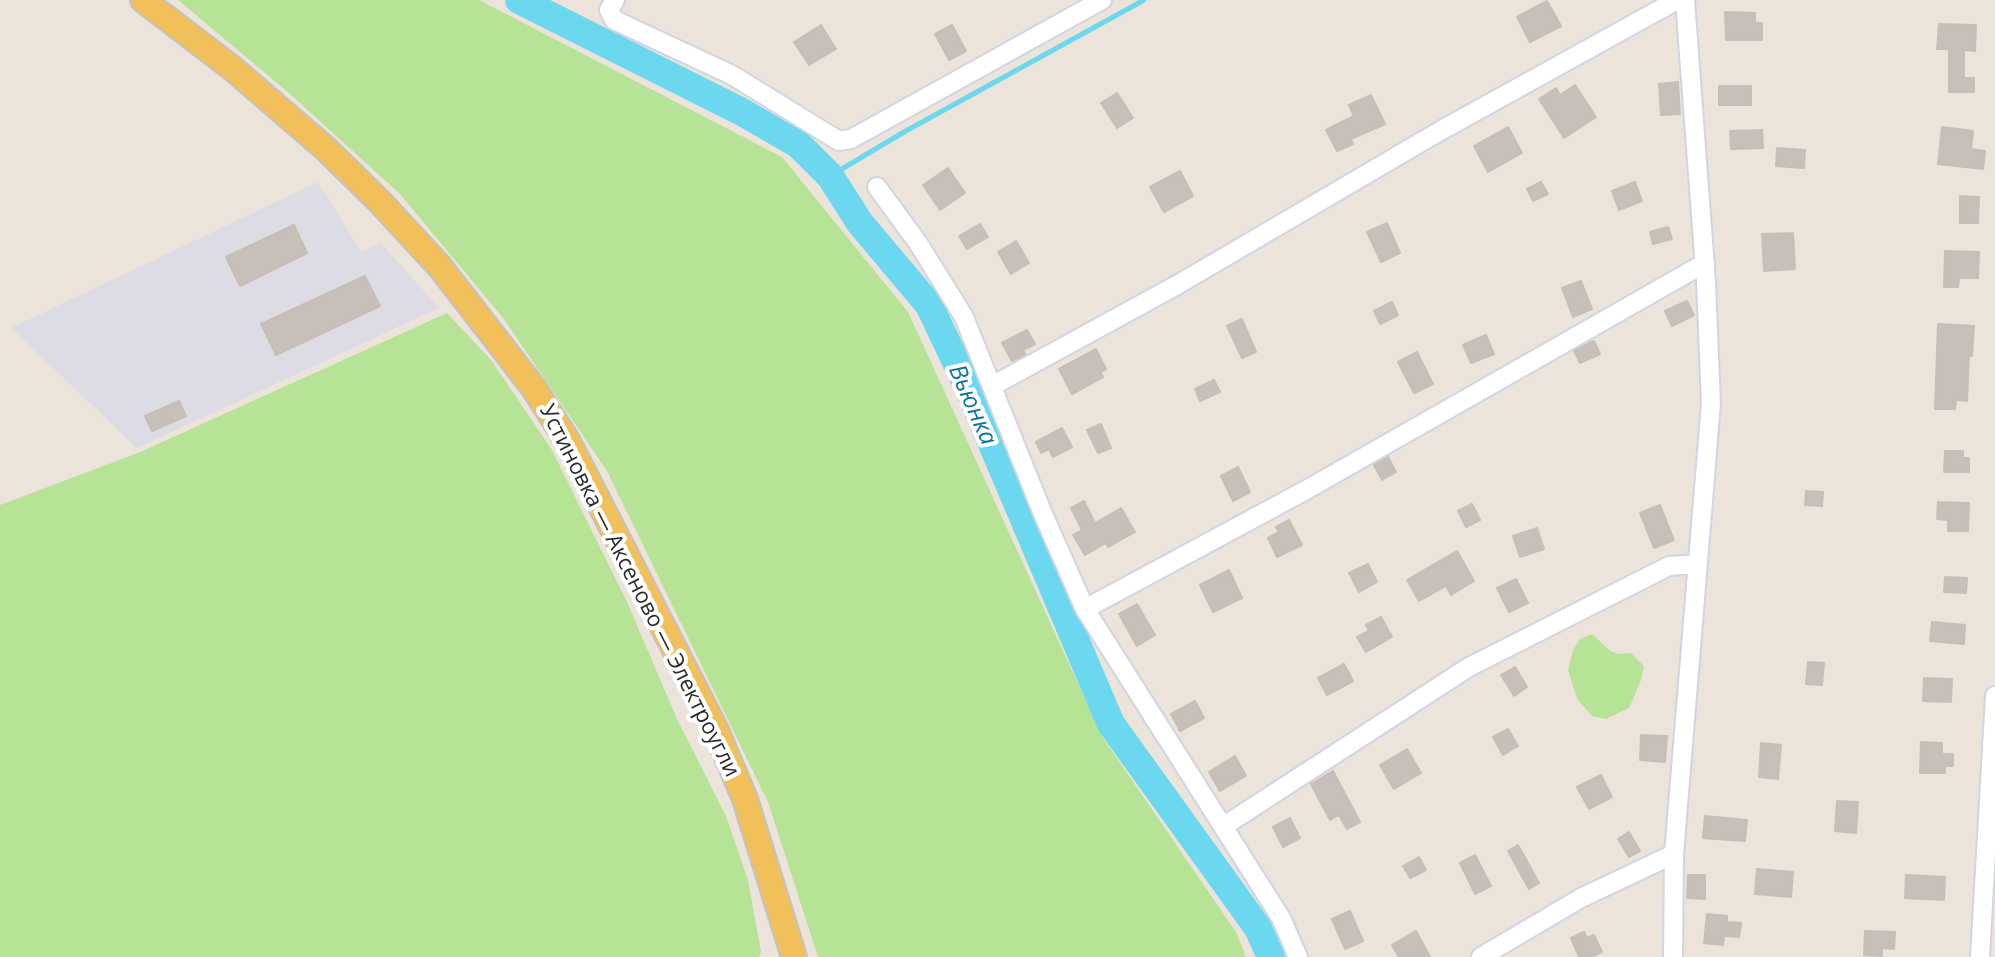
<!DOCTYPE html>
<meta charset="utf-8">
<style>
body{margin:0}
canvas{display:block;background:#ece3db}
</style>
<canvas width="1995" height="957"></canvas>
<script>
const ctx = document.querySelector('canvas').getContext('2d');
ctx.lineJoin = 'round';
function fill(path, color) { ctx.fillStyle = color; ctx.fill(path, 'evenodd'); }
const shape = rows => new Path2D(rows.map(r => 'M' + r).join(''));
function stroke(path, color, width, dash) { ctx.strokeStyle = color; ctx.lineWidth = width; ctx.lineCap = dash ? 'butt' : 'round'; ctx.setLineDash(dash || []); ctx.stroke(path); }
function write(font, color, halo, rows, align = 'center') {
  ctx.font = font + ' "Open Sans",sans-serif'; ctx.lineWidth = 8; ctx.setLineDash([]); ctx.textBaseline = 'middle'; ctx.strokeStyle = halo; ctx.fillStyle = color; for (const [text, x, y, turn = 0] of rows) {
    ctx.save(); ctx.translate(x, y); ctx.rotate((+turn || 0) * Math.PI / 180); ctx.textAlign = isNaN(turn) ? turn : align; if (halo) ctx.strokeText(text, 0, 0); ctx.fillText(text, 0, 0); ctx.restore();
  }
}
fill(shape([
 [318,182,361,252,381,243,439,308,137,448,11,328]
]), '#dddbe4');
fill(shape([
 [178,0,479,0,782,157,908,312,1103,738,1236,932,1246,957,818,957,768,802,607,471,504,319,400,194,289,93],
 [447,313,491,360,552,450,628,604,677,719,726,816,748,880,761,952,759,957,0,957,0,505,138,453],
 [1592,634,1610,651,1618,654,1631,653,1644,666,1641,680,1629,708,1606,719,1592,716,1577,699,1568,670,1573,650,1580,639]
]), '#b7e396');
stroke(shape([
 [830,176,904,132,1144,0]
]), '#6cd8ef', 5);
stroke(shape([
 [519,0,742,112,799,145,830,176,860,223,929,305,967,385,1111,724,1258,928,1271,957]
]), '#6cd8ef', 28);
const building = shape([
 [1547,1,1561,26,1530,42,1517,17,1547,1],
 [1725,12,1755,13,1755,23,1762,23,1762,40,1726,40,1725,12],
 [1939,24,1976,25,1975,51,1964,50,1964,78,1974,78,1974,92,1949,92,1949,49,1937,49,1939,24],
 [821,25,836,49,809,65,794,42,821,25],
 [952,25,966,51,949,60,935,34,952,25],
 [1678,82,1680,114,1661,115,1659,84,1678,82],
 [1575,85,1596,117,1564,138,1539,99,1556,88,1560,95,1575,85],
 [1719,86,1751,86,1751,105,1719,105,1719,86],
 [1117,93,1133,118,1117,128,1101,103,1117,93],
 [1371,95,1385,124,1351,139,1353,144,1337,151,1326,130,1354,116,1349,105,1371,95],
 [1508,127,1522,153,1488,172,1474,146,1508,127],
 [1942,127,1973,131,1971,149,1985,151,1983,169,1938,164,1942,127],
 [1762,130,1763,148,1731,149,1730,131,1762,130],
 [1777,148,1805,150,1804,168,1776,166,1777,148],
 [948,168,965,193,940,210,923,185,948,168],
 [1180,171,1193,196,1164,212,1150,187,1180,171],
 [1541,182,1548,194,1533,201,1527,189,1541,182],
 [1635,182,1642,201,1619,210,1612,191,1635,182],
 [1960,196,1979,197,1978,223,1960,223,1960,196],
 [1387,223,1400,253,1381,262,1367,232,1387,223],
 [980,224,988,237,967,249,959,236,980,224],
 [294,225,307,253,240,286,226,257,294,225],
 [1668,227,1672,239,1653,244,1650,232,1668,227],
 [1793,233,1795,269,1764,271,1762,234,1793,233],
 [1016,241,1029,263,1011,274,998,252,1016,241],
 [1945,251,1979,252,1978,278,1959,278,1958,287,1944,287,1945,251],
 [365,276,380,306,276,355,261,324,365,276],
 [1581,281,1592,309,1573,317,1562,288,1581,281],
 [1687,301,1694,315,1672,326,1665,311,1687,301],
 [1392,302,1398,315,1380,324,1374,311,1392,302],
 [1242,319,1256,352,1242,358,1227,326,1242,319],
 [1938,324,1974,326,1972,356,1969,355,1967,401,1956,400,1955,409,1935,409,1938,324],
 [1027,330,1035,344,1023,350,1025,354,1012,361,1002,343,1027,330],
 [1486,335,1494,354,1471,363,1463,345,1486,335],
 [1594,341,1600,354,1580,363,1574,351,1594,341],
 [1096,349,1106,369,1100,372,1103,377,1072,394,1059,369,1096,349],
 [1417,352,1433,384,1414,393,1398,362,1417,352],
 [1214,380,1220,392,1200,401,1195,389,1214,380],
 [179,401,186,416,152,431,145,416,179,401],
 [1101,424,1111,448,1098,453,1087,430,1101,424],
 [1062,428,1072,447,1053,457,1049,449,1041,453,1036,442,1062,428],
 [1945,451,1963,451,1963,458,1969,458,1969,472,1944,472,1945,451],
 [1388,457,1396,472,1382,480,1374,465,1388,457],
 [1238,467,1250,492,1233,501,1221,476,1238,467],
 [1806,491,1823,492,1822,506,1805,505,1806,491],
 [1084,501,1095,523,1121,508,1135,532,1108,547,1106,543,1085,555,1073,535,1082,530,1071,508,1084,501],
 [1938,502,1969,503,1968,531,1948,531,1948,520,1937,519,1938,502],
 [1472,504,1480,520,1466,527,1458,511,1472,504],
 [1660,505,1674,540,1654,548,1640,513,1660,505],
 [1289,520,1302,545,1277,557,1268,538,1279,532,1276,527,1289,520],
 [1537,528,1544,549,1520,557,1513,536,1537,528],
 [1457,551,1474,581,1451,595,1446,586,1419,601,1407,580,1457,551],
 [1368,564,1377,582,1359,592,1349,573,1368,564],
 [1229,570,1242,598,1213,612,1200,585,1229,570],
 [1945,577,1967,578,1966,593,1944,592,1945,577],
 [1516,579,1528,603,1509,612,1497,588,1516,579],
 [1137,604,1155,635,1137,646,1119,614,1137,604],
 [1381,617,1392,637,1366,652,1357,637,1369,631,1366,625,1381,617],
 [1932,622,1965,625,1964,644,1930,641,1932,622],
 [1808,662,1824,663,1822,685,1806,684,1808,662],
 [1344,664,1353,681,1327,695,1318,678,1344,664],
 [1515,667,1527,687,1514,696,1501,675,1515,667],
 [1924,678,1952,679,1951,702,1923,701,1924,678],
 [1195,701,1204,718,1180,731,1171,714,1195,701],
 [1508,729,1518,746,1503,755,1493,737,1508,729],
 [1641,735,1667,736,1665,762,1640,760,1641,735],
 [1921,742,1942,743,1942,754,1953,754,1953,766,1945,766,1945,773,1920,773,1921,742],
 [1761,743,1781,745,1778,779,1759,777,1761,743],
 [1407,749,1421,773,1394,789,1380,765,1407,749],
 [1235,756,1246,776,1220,791,1209,772,1235,756],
 [1333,771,1360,822,1347,829,1339,815,1330,820,1311,784,1333,771],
 [1601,775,1612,797,1589,809,1577,787,1601,775],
 [1837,801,1858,802,1856,833,1835,831,1837,801],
 [1705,816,1747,820,1745,841,1703,838,1705,816],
 [1290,818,1300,838,1283,847,1273,827,1290,818],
 [1629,832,1640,851,1629,857,1618,839,1629,832],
 [1518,845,1539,883,1529,889,1508,851,1518,845],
 [1475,855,1491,886,1475,894,1460,863,1475,855],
 [1419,857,1426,870,1410,878,1403,866,1419,857],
 [1757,869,1793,872,1791,897,1755,894,1757,869],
 [1688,875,1705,875,1705,899,1687,898,1688,875],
 [1906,875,1945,877,1944,900,1905,898,1906,875],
 [1350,911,1363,941,1345,949,1332,919,1350,911],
 [1707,914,1727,916,1727,922,1741,923,1739,937,1724,936,1723,945,1704,943,1707,914],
 [1416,931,1430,957,1399,957,1392,945,1416,931],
 [1865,931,1895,932,1894,949,1882,948,1882,956,1864,955,1865,931],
 [1584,932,1587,938,1594,935,1602,952,1591,957,1579,957,1571,938,1584,932]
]);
fill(building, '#c7c0ba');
stroke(building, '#c7bfb4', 2);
const minor = shape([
 [615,0,609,10,614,20,732,75,839,141,851,139,1102,0],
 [877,187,918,243,964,317,1043,514,1085,609,1281,918,1298,957],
 [992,386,1177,285,1440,131,1677,0],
 [1085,609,1306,490,1705,263],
 [1224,826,1469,667,1669,566,1698,564],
 [1481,957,1581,898,1674,854],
 [1673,957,1674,854,1711,403,1706,282,1685,0],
 [1980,957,1995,696]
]);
const major = shape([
 [143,0,232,68,326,149,381,203,440,267,533,387,567,440,715,728,745,799,794,957]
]);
stroke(minor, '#d0d5e2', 22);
stroke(major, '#c3c3c3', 28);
stroke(minor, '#fff', 18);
stroke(major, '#f1c05a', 24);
write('22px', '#292929', '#fff', [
 ["Устиновка — Аксеново — Электроугли",639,591,63]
]);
write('italic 24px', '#0c769a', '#fff', [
 ["Вьюнка",972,405,66]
]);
</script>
